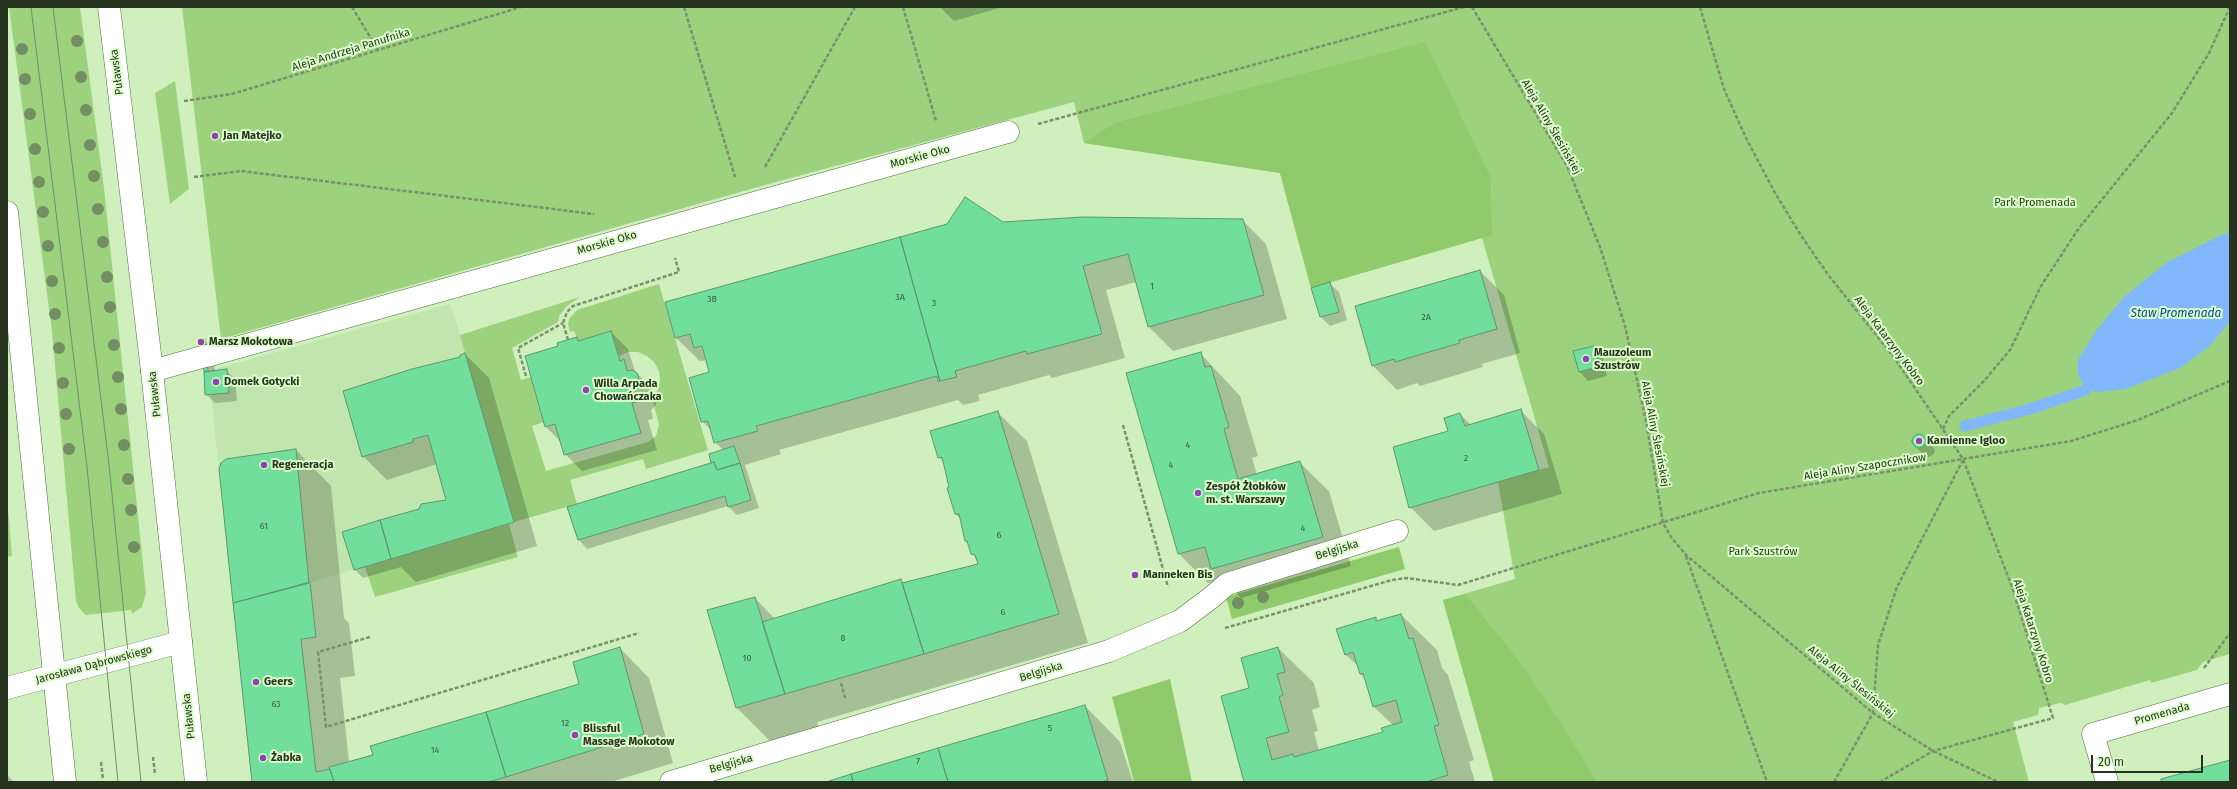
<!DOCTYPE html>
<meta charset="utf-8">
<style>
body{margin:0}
#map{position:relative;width:2237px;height:789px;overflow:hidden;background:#cff0bd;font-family:"Fira Sans",sans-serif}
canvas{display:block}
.frame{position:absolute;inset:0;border:8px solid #26331f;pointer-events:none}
.scale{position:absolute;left:2091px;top:755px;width:112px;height:18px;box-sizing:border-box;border:2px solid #26331f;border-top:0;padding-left:5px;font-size:12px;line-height:14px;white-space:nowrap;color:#26331f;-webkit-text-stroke:3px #dcfeca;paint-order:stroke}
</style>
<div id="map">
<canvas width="2237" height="789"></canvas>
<div class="frame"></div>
<div class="scale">20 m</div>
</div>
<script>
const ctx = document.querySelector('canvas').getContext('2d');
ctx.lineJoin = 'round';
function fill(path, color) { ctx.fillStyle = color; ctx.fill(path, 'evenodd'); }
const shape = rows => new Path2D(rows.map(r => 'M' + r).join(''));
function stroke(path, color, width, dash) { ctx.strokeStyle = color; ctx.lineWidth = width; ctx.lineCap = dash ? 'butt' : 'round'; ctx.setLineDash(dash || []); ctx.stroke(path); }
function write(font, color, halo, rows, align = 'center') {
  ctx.font = font + ' "Fira Sans",sans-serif'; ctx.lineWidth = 4; ctx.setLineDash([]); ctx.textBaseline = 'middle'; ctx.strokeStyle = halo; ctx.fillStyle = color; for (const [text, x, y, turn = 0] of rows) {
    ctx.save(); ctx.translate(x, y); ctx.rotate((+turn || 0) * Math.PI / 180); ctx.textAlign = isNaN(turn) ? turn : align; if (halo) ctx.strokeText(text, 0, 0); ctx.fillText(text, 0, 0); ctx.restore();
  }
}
fill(shape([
 [450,304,468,357,514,522,309,583,233,603,211,395,205,395,204,372]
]), '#c1e6ad');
fill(shape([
 [9,7,80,7,104,188,146,593,142,607,132,614,131,610,86,615,79,608,76,601,52,331],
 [182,7,2230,7,2230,654,2203,662,2197,670,2151,683,2150,680,2065,705,2060,703,2039,708,2038,715,2013,722,2029,782,1494,782,1443,600,1515,579,1498,482,1549,467,1482,238,1311,288,1280,173,1084,143,1074,102,772,183,221,339],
 [175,81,189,189,170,204,155,93],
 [659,284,708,450,646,469,643,459,570,480,577,504,514,522,460,335,580,297,567,306,559,316,558,322,512,348,521,380,531,377,544,422,532,426,546,471,648,442,656,436,659,425,652,397,658,390,660,381,659,371,654,362,647,356,638,352,628,352,619,356,611,331,578,341,574,331,570,332,568,325,569,319,577,310],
 [7,496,12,556,7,557],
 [509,524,518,557,375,597,365,567]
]), '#9cd17d');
fill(shape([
 [1425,42,1490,176,1492,235,1311,288,1280,173,1084,143,1115,123],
 [1399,547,1405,569,1232,619,1226,597],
 [1465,594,1518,660,1557,717,1597,782,1494,782,1443,600],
 [1170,679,1192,782,1134,782,1112,697]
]), '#8fca6b');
fill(shape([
 [2230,232,2230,321,2210,346,2180,368,2126,389,2101,392,2086,390,2078,374,2078,360,2096,331,2124,297,2166,263,2219,236]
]), '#82b7fb');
fill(shape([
 [940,7,1003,7,954,21],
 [1242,220,1266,244,1287,319,1173,351,1149,327,1136,282,1106,290,1125,358,1052,378,1049,375,978,395,980,401,963,405,958,400,779,450,781,454,745,465,759,508,737,515,728,506,587,549,579,540,568,507,712,464,723,450,715,442,712,431,702,421,711,373,707,360,700,361,676,338,1003,224],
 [1480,271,1504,295,1520,353,1482,364,1483,367,1420,386,1417,383,1397,390,1373,366],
 [1330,284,1339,292,1347,320,1330,326,1321,317,1312,289],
 [611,332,628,349,635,371,655,392,656,405,651,410,653,419,648,420,657,450,582,471,565,454,561,442,546,427,526,356,559,347,576,338,579,341],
 [202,340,205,340,213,348,215,371,226,370,235,379,237,401,215,403,206,394],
 [1594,347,1602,356,1607,376,1588,381,1580,372,1575,352],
 [1200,353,1240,396,1258,456,1252,458,1257,475,1299,462,1329,491,1351,566,1241,598,1223,579,1208,583,1179,554],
 [465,354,489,378,537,546,416,582,401,567,363,578,354,569,448,501,437,464,387,480,363,456],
 [1520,410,1544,434,1562,494,1434,531,1410,507,1460,414,1471,425],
 [997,412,1027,441,1088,643,817,722,820,730,773,744,737,708,708,611,755,598,775,619,901,580,904,583,979,564,966,541,961,519,955,514,944,463,939,457],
 [1920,435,1933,447,1935,451,1933,455,1928,457,1924,455,1915,446,1913,441,1915,437],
 [296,450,331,486,344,618,349,623,355,676,340,678,349,762,580,685,620,648,649,678,673,763,611,782,253,782],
 [1401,615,1437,650,1442,668,1448,675,1474,760,1469,762,1475,782,1246,782,1278,648,1314,683,1320,707,1312,710,1318,731,1314,732,1319,751,1384,732,1393,725,1374,707,1365,679,1360,674,1359,667,1345,654,1375,618,1378,621],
 [1085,706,1120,742,1133,782,831,782],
 [7,775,14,782,7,782]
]), '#0003');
stroke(shape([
 [1965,426,2030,409,2086,390]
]), '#82b7fb', 11);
const building = shape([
 [965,197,1003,222,1082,217,1243,219,1264,295,1148,327,1128,254,1083,266,1102,334,1027,354,1026,351,955,371,957,377,940,381,900,237,947,224,965,197],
 [900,237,940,381,938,382,937,376,825,407,756,426,758,431,714,443,708,421,701,422,689,378,709,372,702,346,694,348,690,334,675,338,665,302,900,237],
 [1480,270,1497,329,1459,340,1460,343,1395,362,1394,359,1372,366,1355,306,1480,270],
 [1330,282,1339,312,1320,317,1311,288,1330,282],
 [611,331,620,361,624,359,627,371,633,370,638,374,639,387,634,393,636,402,632,403,641,433,564,455,555,424,545,427,525,356,558,346,557,343,577,337,578,341,611,331],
 [201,339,205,339,208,371,204,372,201,339],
 [1594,346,1599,367,1579,372,1573,351,1594,346],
 [1201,352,1205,367,1211,366,1229,427,1224,429,1238,479,1300,461,1323,537,1211,569,1205,547,1178,554,1126,373,1201,352],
 [465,353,514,522,391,559,380,520,419,509,421,504,446,500,428,435,413,439,413,442,362,457,343,391,412,369,460,357,460,355,465,353],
 [227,369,229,393,205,395,204,372,227,369],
 [1521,409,1539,470,1409,508,1393,447,1448,431,1444,418,1460,413,1465,426,1521,409],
 [998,411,1059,614,924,654,902,583,978,564,975,555,971,554,967,541,965,541,959,514,955,514,947,488,949,487,942,457,938,458,930,431,998,411],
 '1912 441a7 7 0 1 1 14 0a7 7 0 1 1-14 0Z',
 [734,446,740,463,717,470,714,462,711,463,709,454,734,446],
 [296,449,309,583,233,603,219,469,221,463,226,459,296,449],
 [714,462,717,470,740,463,751,500,728,507,725,496,578,540,567,507,714,462],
 [380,520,391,559,354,570,342,532,380,520],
 [901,579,924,654,785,694,762,622,901,579],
 [310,582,316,637,301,639,316,772,330,769,334,782,252,782,233,603,310,582],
 [755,597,785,694,736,708,707,610,755,597],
 [1401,614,1409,639,1413,638,1439,725,1434,726,1448,775,1426,782,1244,782,1221,696,1249,688,1241,658,1278,647,1285,672,1277,674,1283,695,1279,697,1289,732,1266,738,1272,760,1293,754,1294,757,1383,732,1381,728,1402,722,1396,700,1373,707,1363,673,1360,674,1353,652,1345,655,1336,629,1376,617,1376,621,1401,614],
 [620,647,644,734,506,777,486,712,579,684,573,662,620,647],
 [1085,705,1108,780,1102,782,948,782,938,748,1085,705],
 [486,712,506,777,488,782,334,782,329,767,373,755,370,746,486,712],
 [938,748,948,782,853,782,851,774,938,748],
 [2230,760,2230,782,2161,782,2161,779,2230,760],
 [851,774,853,782,826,782,851,774]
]);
fill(building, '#71df9b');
stroke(building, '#609472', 1);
const minor = shape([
 [207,356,1008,132],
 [152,371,202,357],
 [7,688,181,642],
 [671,782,1109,651,1180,621,1212,597,1227,584,1397,531],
 [2107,782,2093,734,2230,694]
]);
const secondary = shape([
 [109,7,152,371,196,782],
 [7,212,65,782]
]);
stroke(minor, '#526e41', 23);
stroke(secondary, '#526e41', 23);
stroke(shape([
 [352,7,378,50],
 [684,7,735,177],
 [903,7,936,121],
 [1472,7,1567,166,1600,247,1625,326,1646,421,1663,523,1671,537,1686,555,1873,713,1933,751,1998,782],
 [1700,7,1724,89,1747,140,1774,191,1800,234,1829,276,1893,356,1963,459,2012,587,2053,718,1933,751,1880,782],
 [184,101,232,94,521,7],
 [1038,124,1464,7],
 [765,167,855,7],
 [194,177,241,171,594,214],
 [568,340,563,323,567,312,573,306,679,272,675,258],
 [526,376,518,348,563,323],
 [1123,425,1168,587],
 [1943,429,1949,416,1984,381,2010,350,2041,286,2079,228,2172,113,2209,53,2230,7],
 [1686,556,1767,782],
 [1225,628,1392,580,1406,578,1458,585,1759,493,2071,441,2138,420,2230,381],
 [370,637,318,652,326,727,639,633],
 [2204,668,2230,633],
 [841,683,845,698],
 [153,757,155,775],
 [101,762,103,780],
 [1834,782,1873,713,1878,645,1897,587,1963,460]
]), '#7a916d', 2.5, [4, 2]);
stroke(minor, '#fff', 22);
stroke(secondary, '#fff', 22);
stroke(shape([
 [31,7,87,467,118,782],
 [53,7,109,465,141,782]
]), '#768d6a', 1);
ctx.fillStyle = '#728e62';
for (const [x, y] of [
 [77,41],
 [22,49],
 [81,77],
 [25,79],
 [86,110],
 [30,114],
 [90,145],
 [35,149],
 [94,176],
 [39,182],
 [98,209],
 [43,212],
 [103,242],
 [48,246],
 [107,277],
 [52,281],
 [110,307],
 [55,314],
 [114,345],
 [59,348],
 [118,377],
 [63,383],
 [121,409],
 [66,414],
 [124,445],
 [69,449],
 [128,479],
 [131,510],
 [134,547],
 [1263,597],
 [1238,603]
]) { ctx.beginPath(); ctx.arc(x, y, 6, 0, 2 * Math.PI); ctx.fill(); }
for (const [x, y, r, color] of [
 [215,136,4,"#9142b2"],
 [201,342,4,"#9142b2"],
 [1586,359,4,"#9142b2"],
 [216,382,4,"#9142b2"],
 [586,390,4,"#9142b2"],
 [1919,441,4,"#9142b2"],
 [264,465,4,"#9142b2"],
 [1198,493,4,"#9142b2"],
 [1135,575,4,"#9142b2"],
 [256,682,4,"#9142b2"],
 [575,735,4,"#9142b2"],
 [263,758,4,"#9142b2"]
]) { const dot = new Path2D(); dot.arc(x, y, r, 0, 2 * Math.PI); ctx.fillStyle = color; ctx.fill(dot); stroke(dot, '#dcfeca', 1.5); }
write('9px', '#395e3e', null, [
 ["1",1152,286],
 ["3A",900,297],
 ["3B",712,299],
 ["3",934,303],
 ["2A",1426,317],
 ["4",1188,445],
 ["2",1466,458],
 ["4",1171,465],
 ["61",264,526],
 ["4",1303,528],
 ["6",999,535],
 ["6",1003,612],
 ["8",843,638],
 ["10",747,658],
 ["63",276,704],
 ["12",565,723],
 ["5",1050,728],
 ["14",435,750],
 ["7",918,761]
]);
write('11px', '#26331f', '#dcfeca', [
 ["Aleja Andrzeja Panufnika",351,50,-17],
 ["Puławska",117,72,-97],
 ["Aleja Aliny Ślesińskiej",1551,127,60],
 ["Morskie Oko",920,157,-15],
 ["Morskie Oko",607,243,-16],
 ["Aleja Katarzyny Kobro",1889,341,53],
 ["Puławska",155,394,-96],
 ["Aleja Aliny Ślesińskiej",1655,434,79],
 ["Aleja Aliny Szapocznikow",1865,467,-9],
 ["Belgijska",1337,550,-17],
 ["Aleja Katarzyny Kobro",2033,631,72],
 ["Jarosława Dąbrowskiego",94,665,-15],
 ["Belgijska",1041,672,-17],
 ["Aleja Aliny Ślesińskiej",1851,682,39],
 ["Promenada",2162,714,-16],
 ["Puławska",189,716,-96],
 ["Belgijska",731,764,-16]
]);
write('bold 11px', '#26331f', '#dcfeca', [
 ["Jan Matejko",223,136],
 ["Marsz Mokotowa",209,342],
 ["Mauzoleum",1594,353],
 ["Szustrów",1594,366],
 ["Domek Gotycki",224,382],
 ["Willa Arpada",594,384],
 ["Chowańczaka",594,397],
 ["Kamienne Igloo",1927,441],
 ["Regeneracja",272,465],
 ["Zespół Żłobków",1206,487],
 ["m. st. Warszawy",1206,500],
 ["Manneken Bis",1143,575],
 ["Geers",264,682],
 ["Blissful",583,729],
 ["Massage Mokotow",583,742],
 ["Żabka",271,758]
], 'left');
write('11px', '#263d17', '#dcfeca', [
 ["Park Promenada",2035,203],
 ["Park Szustrów",1763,552]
]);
write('italic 12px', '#004a93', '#dcfeca', [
 ["Staw Promenada",2176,314]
]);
</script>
